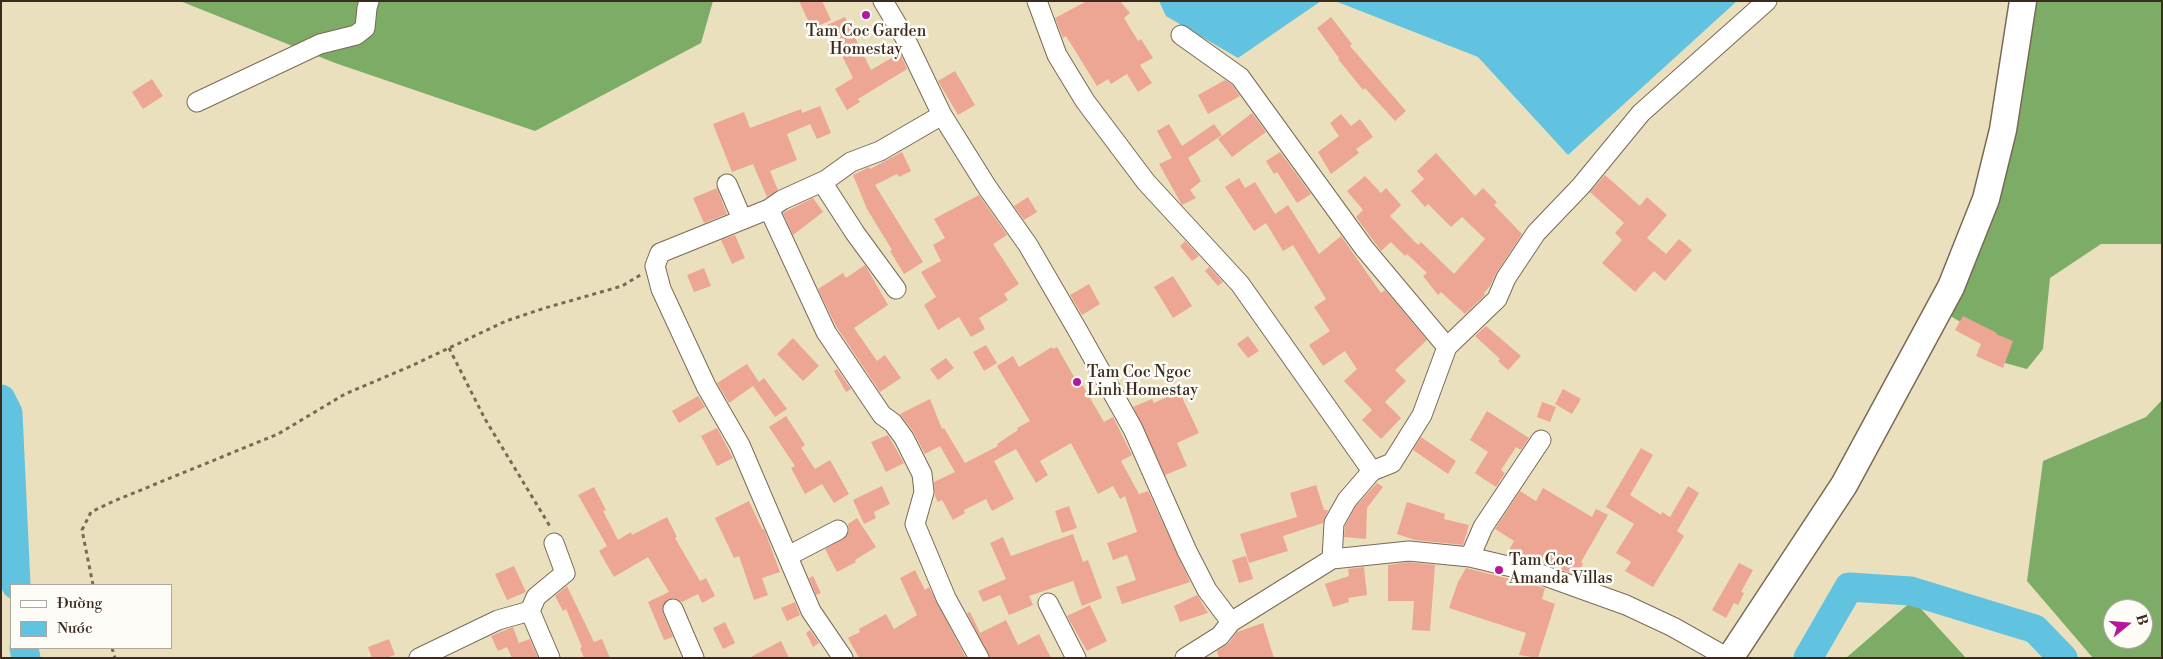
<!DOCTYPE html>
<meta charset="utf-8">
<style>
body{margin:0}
#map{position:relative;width:2163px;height:659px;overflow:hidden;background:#ebe0bd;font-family:"Libre Bodoni",serif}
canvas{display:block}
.frame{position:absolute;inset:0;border:2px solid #3b2a1e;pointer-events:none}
.legend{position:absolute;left:10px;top:584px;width:162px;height:65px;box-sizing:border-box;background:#fdfcf7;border:1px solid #afa8a0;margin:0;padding:6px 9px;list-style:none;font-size:15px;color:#3b2a1e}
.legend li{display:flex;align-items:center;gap:10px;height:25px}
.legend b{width:25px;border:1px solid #afa8a0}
.north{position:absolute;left:2103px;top:599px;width:50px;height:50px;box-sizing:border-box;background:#fdfcf7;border:1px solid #afa8a0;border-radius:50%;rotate:73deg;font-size:14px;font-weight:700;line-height:20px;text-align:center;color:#3b2a1e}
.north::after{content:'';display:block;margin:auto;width:18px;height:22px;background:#b5179e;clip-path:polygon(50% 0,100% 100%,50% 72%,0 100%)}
</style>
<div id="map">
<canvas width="2163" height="659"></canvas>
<div class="frame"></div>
<ul class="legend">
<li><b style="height:6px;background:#fff"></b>Đường</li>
<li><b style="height:14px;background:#62c3e0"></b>Nước</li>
</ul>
<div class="north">B</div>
</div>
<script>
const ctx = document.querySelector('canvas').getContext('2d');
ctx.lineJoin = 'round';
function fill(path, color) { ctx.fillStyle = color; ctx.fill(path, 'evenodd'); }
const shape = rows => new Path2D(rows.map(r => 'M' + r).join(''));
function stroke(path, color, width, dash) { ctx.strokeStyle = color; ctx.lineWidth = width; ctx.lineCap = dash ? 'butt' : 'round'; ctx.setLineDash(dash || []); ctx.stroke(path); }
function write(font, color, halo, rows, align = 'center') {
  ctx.font = font + ' "Libre Bodoni",serif'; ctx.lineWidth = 5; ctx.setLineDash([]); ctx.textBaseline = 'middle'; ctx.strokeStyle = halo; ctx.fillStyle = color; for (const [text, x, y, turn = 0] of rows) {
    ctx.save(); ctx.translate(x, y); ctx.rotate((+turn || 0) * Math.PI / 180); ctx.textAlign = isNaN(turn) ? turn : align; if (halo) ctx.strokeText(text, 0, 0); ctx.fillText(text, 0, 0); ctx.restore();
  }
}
fill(shape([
 [180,1,713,1,701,43,535,131,335,63],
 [2031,1,2162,1,2162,244,2101,244,2050,278,2043,349,2027,369,2005,363,1993,341,1947,314],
 [2162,400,2162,658,2093,658,2027,581,2043,461,2146,417],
 [2113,609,2143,609,2143,639,2113,639],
 [1913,600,1966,658,1846,658]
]), '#7cac66');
fill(shape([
 [1159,1,1321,1,1238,58,1166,16],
 [1335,1,1737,1,1568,155,1478,57]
]), '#62c3e0');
stroke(shape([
 [1,399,8,413,16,585],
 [24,648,26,658],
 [1808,658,1849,587,1911,591,2035,629,2063,658]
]), '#62c3e0', 29);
fill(shape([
 [799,1,822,1,831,20,812,29],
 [1087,1,1120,1,1130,13,1124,18,1138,41,1141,39,1153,58,1140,65,1152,83,1138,92,1127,74,1111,84,1108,79,1097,86,1066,36,1063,38,1055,18],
 [845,17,871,70,900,53,907,69,858,99,860,102,847,110,835,89,853,78,827,25],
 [1331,17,1352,44,1350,46,1406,111,1395,121,1365,88,1363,90,1338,59,1339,58,1317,28],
 [955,71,975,105,958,115,938,81],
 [152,79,163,96,143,109,132,92],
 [1225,80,1232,85,1240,96,1208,114,1198,95],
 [820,106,831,133,817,139,810,124,787,134,797,160,770,171,778,190,767,197,753,164,732,172,713,124,744,112,750,128,801,109,802,113],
 [1252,113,1266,132,1232,157,1218,139],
 [1341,114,1351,126,1360,119,1373,137,1356,149,1359,153,1331,174,1318,152,1339,136,1330,123],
 [1169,124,1182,146,1214,124,1222,135,1188,158,1201,181,1190,190,1196,198,1182,205,1159,164,1172,158,1157,131],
 [902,152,911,171,899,177,897,174,875,185,923,262,904,274,890,251,892,250,867,209,853,175,869,167,870,169],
 [1280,152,1311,194,1297,203,1277,172,1274,174,1266,161],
 [1436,153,1475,196,1483,188,1497,202,1494,205,1522,234,1497,272,1490,286,1484,293,1485,295,1465,314,1441,292,1438,295,1423,276,1427,273,1407,254,1405,256,1391,242,1381,251,1356,217,1363,210,1347,191,1365,176,1381,193,1386,188,1401,205,1390,216,1418,245,1421,242,1454,274,1485,239,1462,217,1451,227,1428,204,1425,207,1411,191,1424,179,1417,171],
 [1605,175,1640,206,1647,197,1667,215,1647,238,1666,254,1679,239,1692,250,1665,281,1654,271,1635,292,1602,263,1622,240,1615,233,1624,223,1590,192],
 [1239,178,1245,188,1255,182,1275,214,1288,205,1319,254,1341,236,1381,293,1385,290,1427,340,1395,370,1406,381,1385,402,1401,418,1381,439,1362,420,1372,410,1344,381,1357,369,1345,351,1323,366,1309,345,1330,331,1314,307,1326,299,1293,245,1283,251,1266,223,1254,231,1225,187],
 [717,188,727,214,704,223,693,198],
 [979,195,1007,235,993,244,1019,284,1004,294,1008,300,979,318,985,329,971,337,959,317,938,330,924,305,936,297,921,272,941,261,933,245,945,238,934,219],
 [1028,197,1037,212,1024,220,1014,206],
 [813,198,823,212,793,235,783,213],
 [735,235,745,258,732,264,721,240],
 [1185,241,1199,256,1192,261,1180,246],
 [865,265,888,305,854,328,877,361,885,355,901,378,880,392,836,326,818,289,843,273,846,278],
 [1209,267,1223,282,1218,286,1205,271],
 [704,268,711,286,694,292,687,275],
 [1173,276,1192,306,1173,318,1154,287],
 [1089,284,1100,304,1082,315,1070,295],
 [1963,316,1997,333,1996,334,2013,341,2003,368,1976,356,1981,344,1955,330],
 [1486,326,1521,356,1508,370,1498,361,1500,359,1475,336],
 [1248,336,1259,351,1248,358,1237,344],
 [793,338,819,366,803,381,777,354],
 [986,345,997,363,984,371,973,352],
 [1052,347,1053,349,1057,347,1077,382,1080,381,1104,422,1113,417,1132,455,1121,461,1139,494,1148,491,1190,582,1122,604,1116,587,1136,580,1127,555,1113,560,1107,543,1137,532,1125,496,1120,499,1113,486,1098,494,1071,443,1040,461,1048,475,1036,483,1016,449,994,461,1014,499,992,511,986,499,964,510,965,513,953,520,942,500,938,502,935,496,934,482,955,472,940,446,925,454,913,431,900,414,930,399,942,429,944,428,965,463,998,446,997,444,1018,430,1017,428,1030,421,997,366,1013,356,1019,367],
 [946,358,954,368,938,380,930,369],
 [747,364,759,382,764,378,787,409,775,417,753,386,729,403,717,383],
 [837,369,851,389,846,392,834,371],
 [1563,389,1581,399,1572,414,1555,404],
 [1179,391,1199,433,1177,443,1187,466,1165,475,1133,407,1152,399,1154,403],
 [698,396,705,407,679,423,672,411],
 [1542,402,1556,407,1550,422,1537,417],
 [1487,411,1529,438,1521,450,1516,447,1501,470,1505,473,1496,487,1475,473,1488,452,1470,440],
 [786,416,805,445,801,448,815,469,830,460,849,494,834,503,822,484,805,494,791,468,795,466,769,427],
 [717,428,733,458,717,466,701,436],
 [888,435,904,463,886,472,871,442],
 [1421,437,1456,461,1448,474,1413,450],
 [1641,448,1653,455,1630,495,1661,515,1662,512,1670,517,1688,486,1699,493,1677,531,1684,536,1653,587,1625,571,1631,562,1616,553,1634,524,1606,507],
 [1377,483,1383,487,1367,508,1366,539,1344,537,1345,526,1356,506],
 [1316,485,1324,510,1328,510,1323,523,1283,536,1288,551,1249,563,1240,534,1297,517,1290,493],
 [882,486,890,504,874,512,876,518,864,524,853,500],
 [594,487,606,510,603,511,618,540,631,532,632,535,667,517,677,537,675,538,700,581,706,578,715,596,702,603,698,594,682,602,674,598,664,603,663,613,673,637,664,640,648,602,669,592,648,557,614,577,599,551,607,546,578,495],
 [1543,488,1592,517,1596,509,1608,515,1581,562,1583,564,1576,575,1541,562,1507,554,1514,541,1495,529,1520,491,1536,501],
 [749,501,762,529,764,529,780,572,762,578,768,595,754,600,739,556,734,558,715,518],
 [1407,502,1445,514,1444,519,1469,525,1463,545,1415,540,1397,534],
 [1069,506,1077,528,1062,533,1055,511],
 [857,518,876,547,855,560,856,562,837,572,825,549,847,536,849,530,848,524],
 [1073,534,1083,562,1088,560,1102,598,1082,606,1073,581,1029,596,1033,605,1009,615,1000,595,983,602,978,591,1006,579,990,543,1003,537,1011,556],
 [1246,556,1253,579,1239,583,1232,560],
 [1409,562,1435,565,1430,631,1412,630,1414,601,1388,601,1388,565],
 [1739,563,1753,570,1741,592,1744,593,1738,605,1734,603,1726,618,1712,610],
 [514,566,526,592,507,600,495,574],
 [1364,567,1367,595,1348,598,1349,602,1333,607,1325,584,1349,576,1348,569],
 [1466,568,1545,588,1542,599,1555,604,1538,658,1519,655,1526,633,1449,608,1458,582],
 [915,570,925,590,929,587,966,658,859,658,848,638,860,632,859,629,886,614,894,629,917,615,900,578],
 [813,576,821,593,816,595,809,578],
 [567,586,594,642,602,639,610,658,584,658,580,648,582,647,566,609,563,611,555,596],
 [1197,595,1208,613,1180,622,1174,606],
 [795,602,800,615,787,621,781,608],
 [1090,605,1107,641,1087,651,1067,616],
 [970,612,980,633,1006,620,1018,645,1039,634,1051,658,990,658,967,613],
 [725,622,735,643,723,649,713,628],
 [1263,623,1274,658,1219,658,1217,651,1229,643,1237,632],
 [513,627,519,643,530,639,538,658,512,658,507,647,498,651,491,636],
 [810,630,819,643,813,647,806,633],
 [389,639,395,655,386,658,372,658,368,647],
 [781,641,789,658,749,658]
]), '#eca693');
const minor = shape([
 [883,1,905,38,942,115],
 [1037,1,1057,55,1085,101,1146,182,1240,284,1372,471],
 [1181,35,1240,77,1364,248,1447,347],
 [197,102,320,44,356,35,365,28,367,8,369,1],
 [822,182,855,233,896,289],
 [727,184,742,219],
 [769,209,826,332,882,415,893,423,904,438,922,474,924,492,915,524,946,598,979,658],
 [788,556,838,530],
 [1470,557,1483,527,1541,440],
 [1332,559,1334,523,1347,500,1372,471,1392,463,1422,415,1447,347,1497,299,1506,278,1536,233,1581,186,1641,113,1767,1],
 [1048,603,1076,658],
 [673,609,694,658],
 [419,658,498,620,530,611],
 [550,658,530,611,536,597,565,573,554,543],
 [843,658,811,611,740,445,706,386,661,289,655,266,660,253,769,209,782,200,826,180,851,162,880,151,942,115,987,187,1028,245,1078,331,1133,429,1187,551,1207,590,1231,622],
 [1185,658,1220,636,1231,622,1332,559,1409,551,1470,557,1537,573,1626,605,1673,627,1728,658]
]);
const secondary = shape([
 [1730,658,1844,485,1951,287,1986,199,2003,130,2023,1]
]);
stroke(minor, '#796a56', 21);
stroke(secondary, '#796a56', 29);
stroke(shape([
 [449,348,485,419,551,528],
 [93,585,82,530,91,512,114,501,278,434,345,394,411,366,506,321,545,308,622,286,642,274],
 [112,648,115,658]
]), '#796a56', 3, [4, 4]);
stroke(minor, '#fff', 19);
stroke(secondary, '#fff', 26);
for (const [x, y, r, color] of [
 [866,15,5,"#b5179e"],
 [1077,382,5,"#b5179e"],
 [1499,570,5,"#b5179e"]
]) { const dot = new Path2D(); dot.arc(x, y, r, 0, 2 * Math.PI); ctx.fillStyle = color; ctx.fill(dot); stroke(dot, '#fdfcf7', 2); }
write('16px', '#3b2a1e', '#fdfcf7', [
 ["Tam Coc Garden",866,32,"center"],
 ["Homestay",866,50,"center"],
 ["Tam Coc Ngoc",1087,373],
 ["Linh Homestay",1087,391],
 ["Tam Coc",1509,561],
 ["Amanda Villas",1509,579]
], 'left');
</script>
